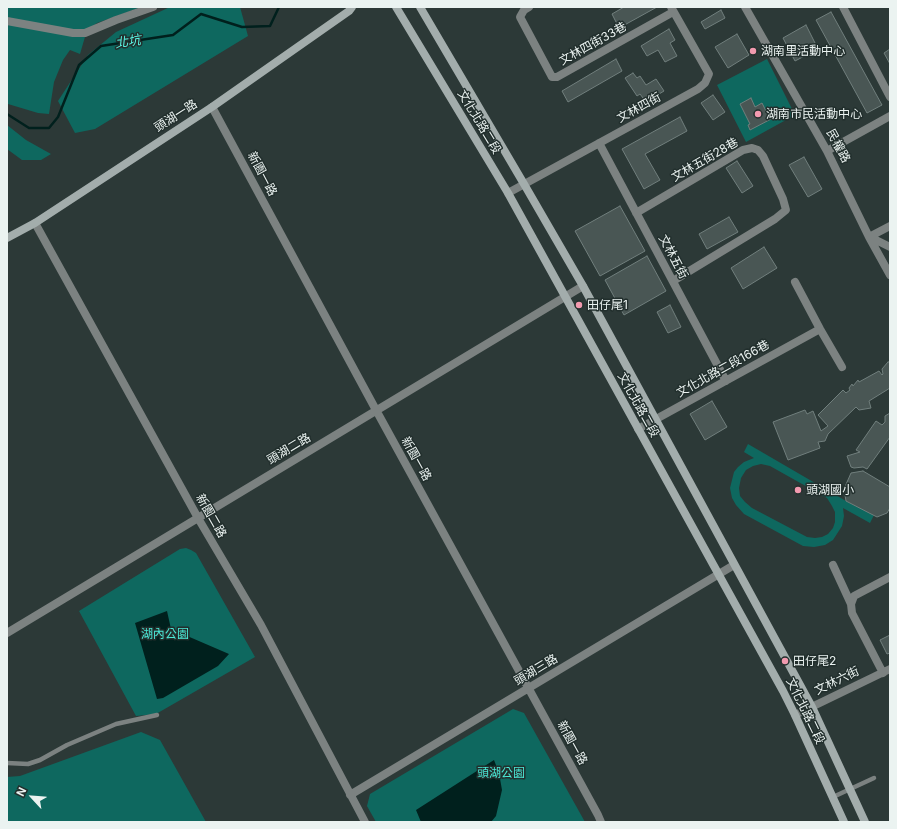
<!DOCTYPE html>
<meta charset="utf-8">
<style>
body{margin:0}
#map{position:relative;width:897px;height:829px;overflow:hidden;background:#2c3937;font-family:Inter,sans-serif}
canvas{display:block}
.frame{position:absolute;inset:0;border:8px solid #ebf3f1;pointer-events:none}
.north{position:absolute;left:12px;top:777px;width:40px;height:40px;-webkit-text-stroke:3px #222f2d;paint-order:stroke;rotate:296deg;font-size:11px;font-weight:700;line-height:16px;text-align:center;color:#ebf3f1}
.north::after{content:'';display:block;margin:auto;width:14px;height:18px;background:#ebf3f1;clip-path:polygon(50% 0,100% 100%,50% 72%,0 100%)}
</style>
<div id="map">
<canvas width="897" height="829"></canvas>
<div class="frame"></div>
<div class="north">N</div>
</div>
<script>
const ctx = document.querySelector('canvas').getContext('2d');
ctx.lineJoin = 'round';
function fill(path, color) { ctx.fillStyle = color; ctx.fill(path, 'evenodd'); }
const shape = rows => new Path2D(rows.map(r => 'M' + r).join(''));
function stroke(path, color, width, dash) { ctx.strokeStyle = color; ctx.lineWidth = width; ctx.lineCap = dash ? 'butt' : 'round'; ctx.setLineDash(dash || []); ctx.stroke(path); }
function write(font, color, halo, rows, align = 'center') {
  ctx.font = font + ' Inter,"Noto Sans TC",sans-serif'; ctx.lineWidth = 3; ctx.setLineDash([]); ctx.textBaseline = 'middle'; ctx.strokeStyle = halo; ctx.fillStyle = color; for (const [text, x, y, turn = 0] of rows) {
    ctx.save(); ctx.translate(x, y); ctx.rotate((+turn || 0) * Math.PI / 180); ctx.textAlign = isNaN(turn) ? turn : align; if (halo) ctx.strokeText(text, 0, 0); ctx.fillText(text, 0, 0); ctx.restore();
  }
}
fill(shape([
 [7,7,142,7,97,23,87,30,80,54,70,50,63,60,54,82,49,114,38,113,8,104,7,103],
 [170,7,240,7,248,36,95,129,75,133,58,101,88,55,116,32],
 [767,59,795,115,746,142,717,85],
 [7,125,26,140,51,154,41,160,22,160,7,149],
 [748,444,846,501,874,515,870,523,843,508,844,516,842,526,833,540,825,545,814,547,803,546,744,514,736,505,732,498,730,488,734,472,738,467,744,462,754,458,744,452],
 [761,464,770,466,827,498,832,506,835,512,835,522,833,528,828,534,822,537,815,538,807,537,752,508,745,502,740,496,739,488,741,478,746,470,753,466],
 [186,548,191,550,196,553,255,657,156,714,136,716,79,611,180,549],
 [513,709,524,713,585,822,376,822,367,806,370,794],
 [141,732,160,740,206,822,7,822,7,777,20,776]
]), '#0e685f');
fill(shape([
 [167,611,171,629,229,654,218,666,163,698,157,699,135,623],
 [494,760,499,773,502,790,496,816,491,822,421,822,416,810]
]), '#00201d');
stroke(shape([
 [7,114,29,128,49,128,58,117,79,65,101,46,173,35,201,14,242,27,270,26,279,7]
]), '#00201d', 2.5);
const building = shape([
 [624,7,657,7,619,28,612,14,624,7],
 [721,10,725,18,705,29,701,22,721,10],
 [831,12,882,105,867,113,816,20,831,12],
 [806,25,818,49,795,61,783,38,806,25],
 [669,29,675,40,670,43,677,56,665,62,658,50,647,56,641,46,669,29],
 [737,34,749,55,728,68,715,47,737,34],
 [890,49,890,64,884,53,890,49],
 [616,59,622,71,568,102,562,91,616,59],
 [633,73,637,78,640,76,646,85,656,79,664,91,646,102,640,94,637,96,625,78,633,73],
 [713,95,725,112,713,120,701,103,713,95],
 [751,98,755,107,762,103,766,111,768,110,773,118,750,130,748,125,750,124,740,104,751,98],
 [680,117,687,131,645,154,660,180,644,189,622,149,680,117],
 [804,157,822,189,808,197,789,165,804,157],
 [737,161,753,186,742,193,726,168,737,161],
 [620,206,645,251,600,276,575,231,620,206],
 [729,217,738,232,707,249,699,234,729,217],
 [764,247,777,268,743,289,731,268,764,247],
 [647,256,666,291,624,315,605,280,647,256],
 [670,305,681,327,668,333,657,312,670,305],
 [888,362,890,362,890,388,869,401,871,408,859,410,856,407,828,434,825,441,818,442,820,448,788,460,773,422,805,410,807,414,813,411,821,431,828,426,818,415,843,390,846,393,850,390,849,388,852,384,853,386,858,380,859,382,879,371,882,375,883,374,882,369,888,362],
 [712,401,727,427,705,440,690,414,712,401],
 [890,413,890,437,867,469,863,467,854,468,851,467,847,456,860,452,856,450,876,421,882,425,885,422,885,416,890,413],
 [863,471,890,487,890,508,887,513,877,517,846,501,844,489,851,473,863,471],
 [890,635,890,653,887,654,880,640,890,635]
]);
fill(building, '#495654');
stroke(building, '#717f7d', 1);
stroke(shape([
 [7,763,28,764,40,760,67,745,116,724,157,715],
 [833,797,874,778]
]), '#7c8281', 4.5);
stroke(shape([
 [529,7,524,10,520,17,552,77,557,77,673,12],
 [745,7,827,151,869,237,890,275],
 [843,7,890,97],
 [7,21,73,33,85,33,116,20,153,7],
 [212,107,376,410,598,815,601,822],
 [599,143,726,381],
 [827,151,890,116],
 [508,193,698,89,705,83,709,74,671,7],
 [636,213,743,150,752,148,758,150,763,156,783,199,786,210,775,219,673,281],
 [35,223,198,518,261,625,365,822],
 [869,237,890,226],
 [870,237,890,247],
 [795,282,820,329,842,367],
 [638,429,820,329],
 [833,565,851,604],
 [7,633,583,286],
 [883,673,852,613,851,604,854,596,890,577],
 [795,715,890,669],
 [350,795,734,565]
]), '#7c8281', 8);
stroke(shape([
 [396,7,508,193,783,691,795,715,844,822],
 [420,7,524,184,583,286,812,707,865,822],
 [7,238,35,223,212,107,349,11,352,7]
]), '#a3adac', 8);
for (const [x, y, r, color] of [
 [753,51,4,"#f29aaf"],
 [758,114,4,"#f29aaf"],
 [579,305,4,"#f29aaf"],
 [798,490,4,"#f29aaf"],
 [785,661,4,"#f29aaf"]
]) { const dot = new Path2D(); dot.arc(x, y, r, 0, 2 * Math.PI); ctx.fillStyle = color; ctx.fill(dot); stroke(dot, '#222f2d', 1.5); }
write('12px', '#ebf3f1', '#222f2d', [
 ["文林四街33巷",593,44,-29],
 ["文林四街",639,108,-29],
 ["頭湖一路",176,116,-33],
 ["文化北路二段",479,122,59],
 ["民權路",838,146,62],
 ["文林五街28巷",705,160,-30],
 ["新園一路",262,174,62],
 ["文林五街",673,257,62],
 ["文化北路二段166巷",723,369,-29],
 ["文化北路二段",638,405,61],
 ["頭湖二路",289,449,-31],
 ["新園一路",416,459,61],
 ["新園二路",211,516,60],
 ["頭湖三路",536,670,-31],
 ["文林六街",837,681,-26],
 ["文化北路二段",805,711,64],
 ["新園一路",572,743,61]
]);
write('12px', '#ebf3f1', '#222f2d', [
 ["湖南里活動中心",761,51],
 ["湖南市民活動中心",766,114],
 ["田仔尾1",587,305],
 ["頭湖國小",806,490],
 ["田仔尾2",793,661]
], 'left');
write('12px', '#4be9d7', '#222f2d', [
 ["湖內公園",165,634],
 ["頭湖公園",501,773]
]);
write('italic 13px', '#59f3e1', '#222f2d', [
 ["北坑",128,42,-8]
]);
</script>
